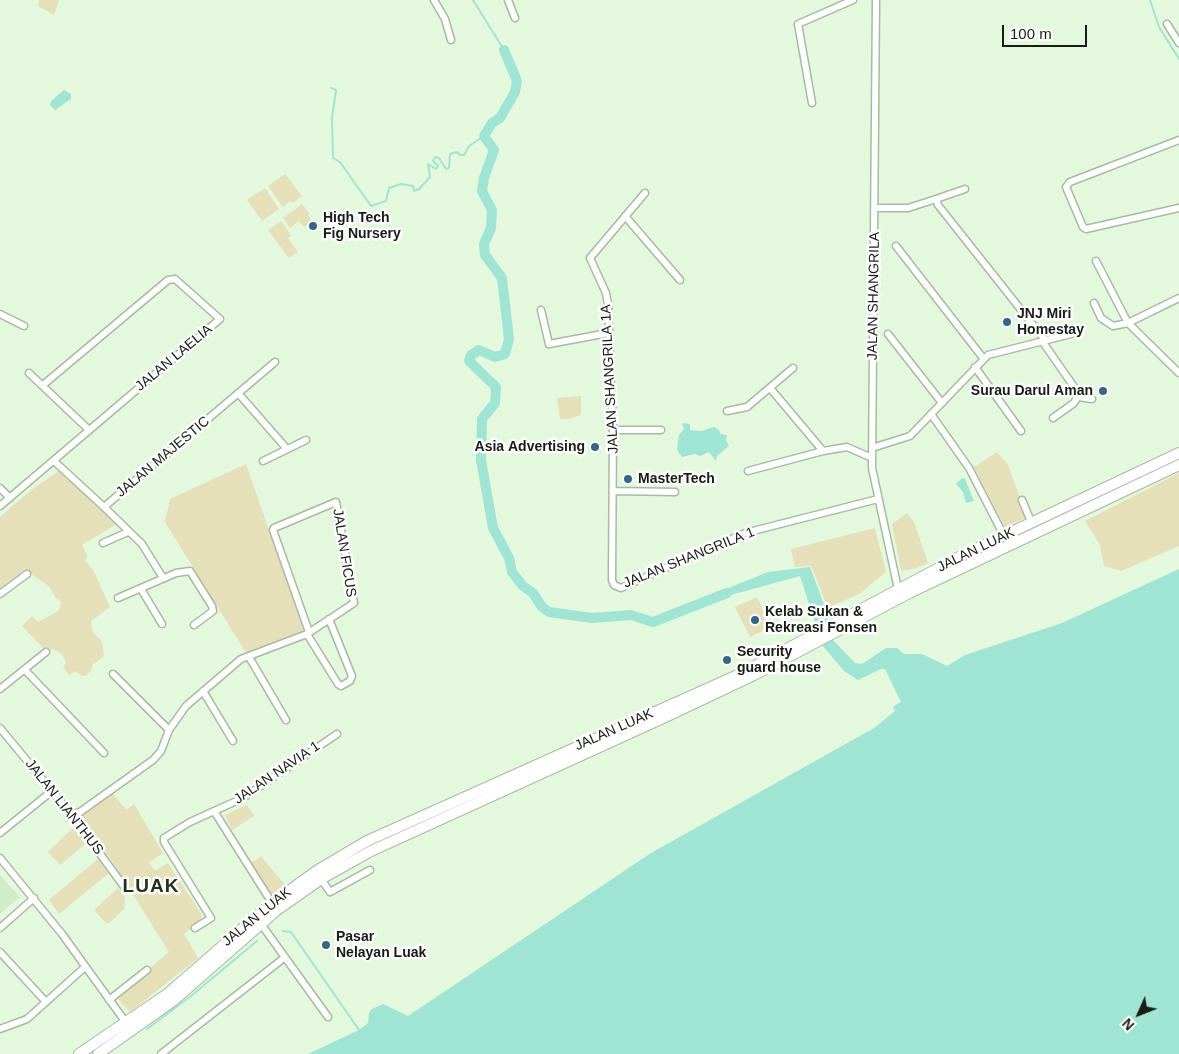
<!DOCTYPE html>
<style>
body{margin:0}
#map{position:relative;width:1179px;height:1054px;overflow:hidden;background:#e3f8dd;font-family:Helvetica,sans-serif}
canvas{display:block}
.north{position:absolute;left:1114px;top:989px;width:50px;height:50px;-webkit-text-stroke:4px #fefefe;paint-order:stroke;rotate:226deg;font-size:14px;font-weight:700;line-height:20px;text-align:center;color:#161d14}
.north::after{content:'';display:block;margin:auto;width:18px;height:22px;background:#161d14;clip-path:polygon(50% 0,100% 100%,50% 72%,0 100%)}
.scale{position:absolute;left:1002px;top:25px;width:85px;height:22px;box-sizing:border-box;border:2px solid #161d14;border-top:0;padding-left:6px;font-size:15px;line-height:18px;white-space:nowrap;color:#161d14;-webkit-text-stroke:4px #fefefe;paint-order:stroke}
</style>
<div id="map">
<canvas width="1179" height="1054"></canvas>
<div class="north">N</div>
<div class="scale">100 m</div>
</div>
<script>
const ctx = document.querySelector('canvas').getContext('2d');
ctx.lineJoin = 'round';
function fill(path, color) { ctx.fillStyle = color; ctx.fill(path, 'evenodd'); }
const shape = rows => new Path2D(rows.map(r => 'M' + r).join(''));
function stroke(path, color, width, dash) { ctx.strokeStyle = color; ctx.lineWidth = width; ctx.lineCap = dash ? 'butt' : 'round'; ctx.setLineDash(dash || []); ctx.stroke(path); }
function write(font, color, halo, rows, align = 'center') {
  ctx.font = font + ' Helvetica,sans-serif'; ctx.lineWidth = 5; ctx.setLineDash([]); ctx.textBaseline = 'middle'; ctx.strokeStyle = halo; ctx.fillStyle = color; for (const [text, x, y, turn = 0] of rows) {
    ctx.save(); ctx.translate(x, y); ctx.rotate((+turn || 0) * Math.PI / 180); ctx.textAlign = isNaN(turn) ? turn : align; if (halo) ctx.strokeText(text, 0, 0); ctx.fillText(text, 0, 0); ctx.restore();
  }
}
fill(shape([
 [0,875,20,897,0,914]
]), '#d2eccb');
fill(shape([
 [39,0,59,0,54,15,38,6],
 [285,174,302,196,293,203,290,201,283,207,268,186],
 [265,188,279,209,262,221,247,200],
 [302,204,310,214,308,215,312,221,304,227,299,221,290,228,283,218],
 [281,221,291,236,288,238,298,252,289,258,268,230],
 [581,396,581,415,569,419,560,419,557,398],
 [997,452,1008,465,1027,517,1005,527,974,467],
 [246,464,303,628,303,632,246,653,165,522,170,499],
 [59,471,108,515,115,525,82,545,87,555,86,561,93,570,110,607,91,621,92,631,102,642,104,656,92,665,93,668,86,676,82,676,75,671,69,675,63,667,66,663,62,654,53,649,46,651,22,626,32,616,38,622,58,611,62,602,55,597,50,587,25,570,0,588,0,517,35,487],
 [1179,473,1179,546,1121,571,1104,566,1100,545,1085,521],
 [907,513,914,522,928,563,917,568,901,571,892,524],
 [875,528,886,572,859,594,828,608,811,566,795,567,791,549],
 [757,597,771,627,750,637,735,607],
 [112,792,126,810,134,804,163,853,149,863,155,871,168,863,202,915,200,921,184,934,198,958,130,1012,118,999,118,995,169,952,112,861,79,821,80,817],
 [247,805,254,816,232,830,225,815],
 [73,828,86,843,60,865,48,852],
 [261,856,285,885,271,896,249,864],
 [98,859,109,873,59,914,49,900],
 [118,888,125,897,124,909,109,923,105,922,94,910]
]), '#e5dfba');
fill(shape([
 [64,90,71,94,71,99,55,110,50,105,51,101],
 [682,423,690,424,690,430,701,431,714,427,718,429,721,434,727,435,726,440,729,446,717,456,716,461,709,452,700,456,695,454,682,457,677,450,679,435,684,429],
 [962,478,965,479,974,501,966,503,963,492,956,484],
 [810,567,828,615,832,639,855,663,862,664,886,648,897,648,904,654,922,654,947,666,965,655,1062,623,1179,569,1179,1054,308,1054,359,1030,368,1023,369,1013,372,1009,383,1004,408,1016,651,853,874,728,895,711,893,707,901,702,885,669,881,669,858,680,844,671,822,645,800,576,731,595,713,597,721,591,768,572]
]), '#a0e5d4');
stroke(shape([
 [473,0,504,50],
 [1150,0,1159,27,1179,59],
 [331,88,336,90,332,118,333,158,340,162,371,206,386,201,389,188,401,184,413,186,414,191,419,189,430,177,428,164,436,169,438,166,433,161,435,157,439,158,446,169,449,168,450,154,457,152,460,155,464,155,469,146,484,136],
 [283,931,291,932,359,1030],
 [147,1029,191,996,257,941]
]), '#a0e5d4', 2);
stroke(shape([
 [504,50,517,81,515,92,500,118,492,123,484,136,494,150,484,178,482,191,492,210,491,228,484,244,485,255,502,278,509,339,505,354,495,357,479,350,471,355,469,361,496,387,495,403,482,419,481,460,493,528,509,558,512,572,523,586,533,593,542,607,549,612,592,618,631,615,653,622,727,593]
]), '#a0e5d4', 10);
const street = shape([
 [434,0,445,19,451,40],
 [508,0,515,18],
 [876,0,872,468,898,589],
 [1167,24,1179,43],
 [812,103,798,24,853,0],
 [1179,140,1070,182,1066,187,1083,227,1086,229,1179,208],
 [645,193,590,258,606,293,608,305,613,430,612,580,614,585,621,588,745,533,878,499],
 [936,199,965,189],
 [875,208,908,208,936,199,938,205,1045,340],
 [625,216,680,280],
 [896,246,983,358],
 [1096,261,1128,323,1179,373],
 [1094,303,1101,318,1113,326,1128,323,1179,298],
 [541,310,549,344,608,333],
 [0,314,24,326],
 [888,334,942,403],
 [1042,341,1079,394,1074,403,1053,418],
 [975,367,1021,431],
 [29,373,89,430],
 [770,388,823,451,847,447,872,458],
 [238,393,287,449],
 [1078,397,1092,399],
 [727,411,747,407,793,368],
 [931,414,969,468,1004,536],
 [613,430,661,430],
 [872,448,910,436,988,355,1075,333],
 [54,461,104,507,275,362],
 [263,461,306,440],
 [748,471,823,451],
 [0,488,10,498],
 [614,491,675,492],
 [1022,500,1032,524],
 [0,506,220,319,175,279,168,280,43,385],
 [104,507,142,544,163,578],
 [103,543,128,532],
 [141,589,162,624],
 [0,594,27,574],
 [118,598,176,573,190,571,212,606,213,611,194,625],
 [307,634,338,684,341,686,350,681,352,676,329,619],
 [249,657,286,720],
 [25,670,104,753],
 [113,674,169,730],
 [0,689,46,652],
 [203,691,233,741],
 [0,728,71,814,125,888],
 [214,811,272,903],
 [71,814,80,812,153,760,161,751,169,730,186,706,241,659,307,634,354,603,336,502,274,528,273,530,309,632],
 [0,833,52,791],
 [0,858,62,934,127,1024],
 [321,879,330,892,370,870],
 [261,924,328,1017],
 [0,928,34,898],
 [195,928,211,918,164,842,164,838,190,822,243,798,337,734],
 [0,952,46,1002],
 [109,1000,147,970],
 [0,1029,27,1019,85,967],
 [161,1054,284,958]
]);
const primary = shape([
 [79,1054,166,995,272,903,318,870,367,841,740,674,965,554,1179,453],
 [98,1054,173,1001,277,910,321,879,371,851,661,719,754,675,909,593,1179,465]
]);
stroke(street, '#a7bba1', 9);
stroke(primary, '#a7bba1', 12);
stroke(street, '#fff', 6);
stroke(primary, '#fff', 10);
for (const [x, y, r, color] of [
 [313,226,5,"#346784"],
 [1007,322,5,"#346784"],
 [1103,391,5,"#346784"],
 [595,447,5,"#346784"],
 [628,479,5,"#346784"],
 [755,620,5,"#346784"],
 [727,660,5,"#346784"],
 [326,945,5,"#346784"]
]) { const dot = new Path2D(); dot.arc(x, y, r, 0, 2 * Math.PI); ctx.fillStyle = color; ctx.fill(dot); stroke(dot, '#fefefe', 2); }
write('bold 14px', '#161d14', '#fefefe', [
 ["High Tech",323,218],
 ["Fig Nursery",323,234],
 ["JNJ Miri",1017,314],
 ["Homestay",1017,330],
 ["Surau Darul Aman",1093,391,"right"],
 ["Asia Advertising",585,447,"right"],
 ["MasterTech",638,479],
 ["Kelab Sukan &",765,612],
 ["Rekreasi Fonsen",765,628],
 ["Security",737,652],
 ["guard house",737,668],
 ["Pasar",336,937],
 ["Nelayan Luak",336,953]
], 'left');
write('14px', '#161d14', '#fefefe', [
 ["JALAN SHANGRILA",874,296,-89],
 ["JALAN LAELIA",174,358,-40],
 ["JALAN SHANGRILA 1A",610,379,-93],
 ["JALAN MAJESTIC",163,457,-40],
 ["JALAN LUAK",976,550,-26],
 ["JALAN FICUS",344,553,81],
 ["JALAN SHANGRILA 1",689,558,-22],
 ["JALAN LUAK",614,730,-24],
 ["JALAN NAVIA 1",277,773,-34],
 ["JALAN LIANTHUS",64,807,52],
 ["JALAN LUAK",257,917,-39]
]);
ctx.letterSpacing = '1px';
write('bold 19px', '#22321d', '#fefefe', [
 ["LUAK",151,887]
]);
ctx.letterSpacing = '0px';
</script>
